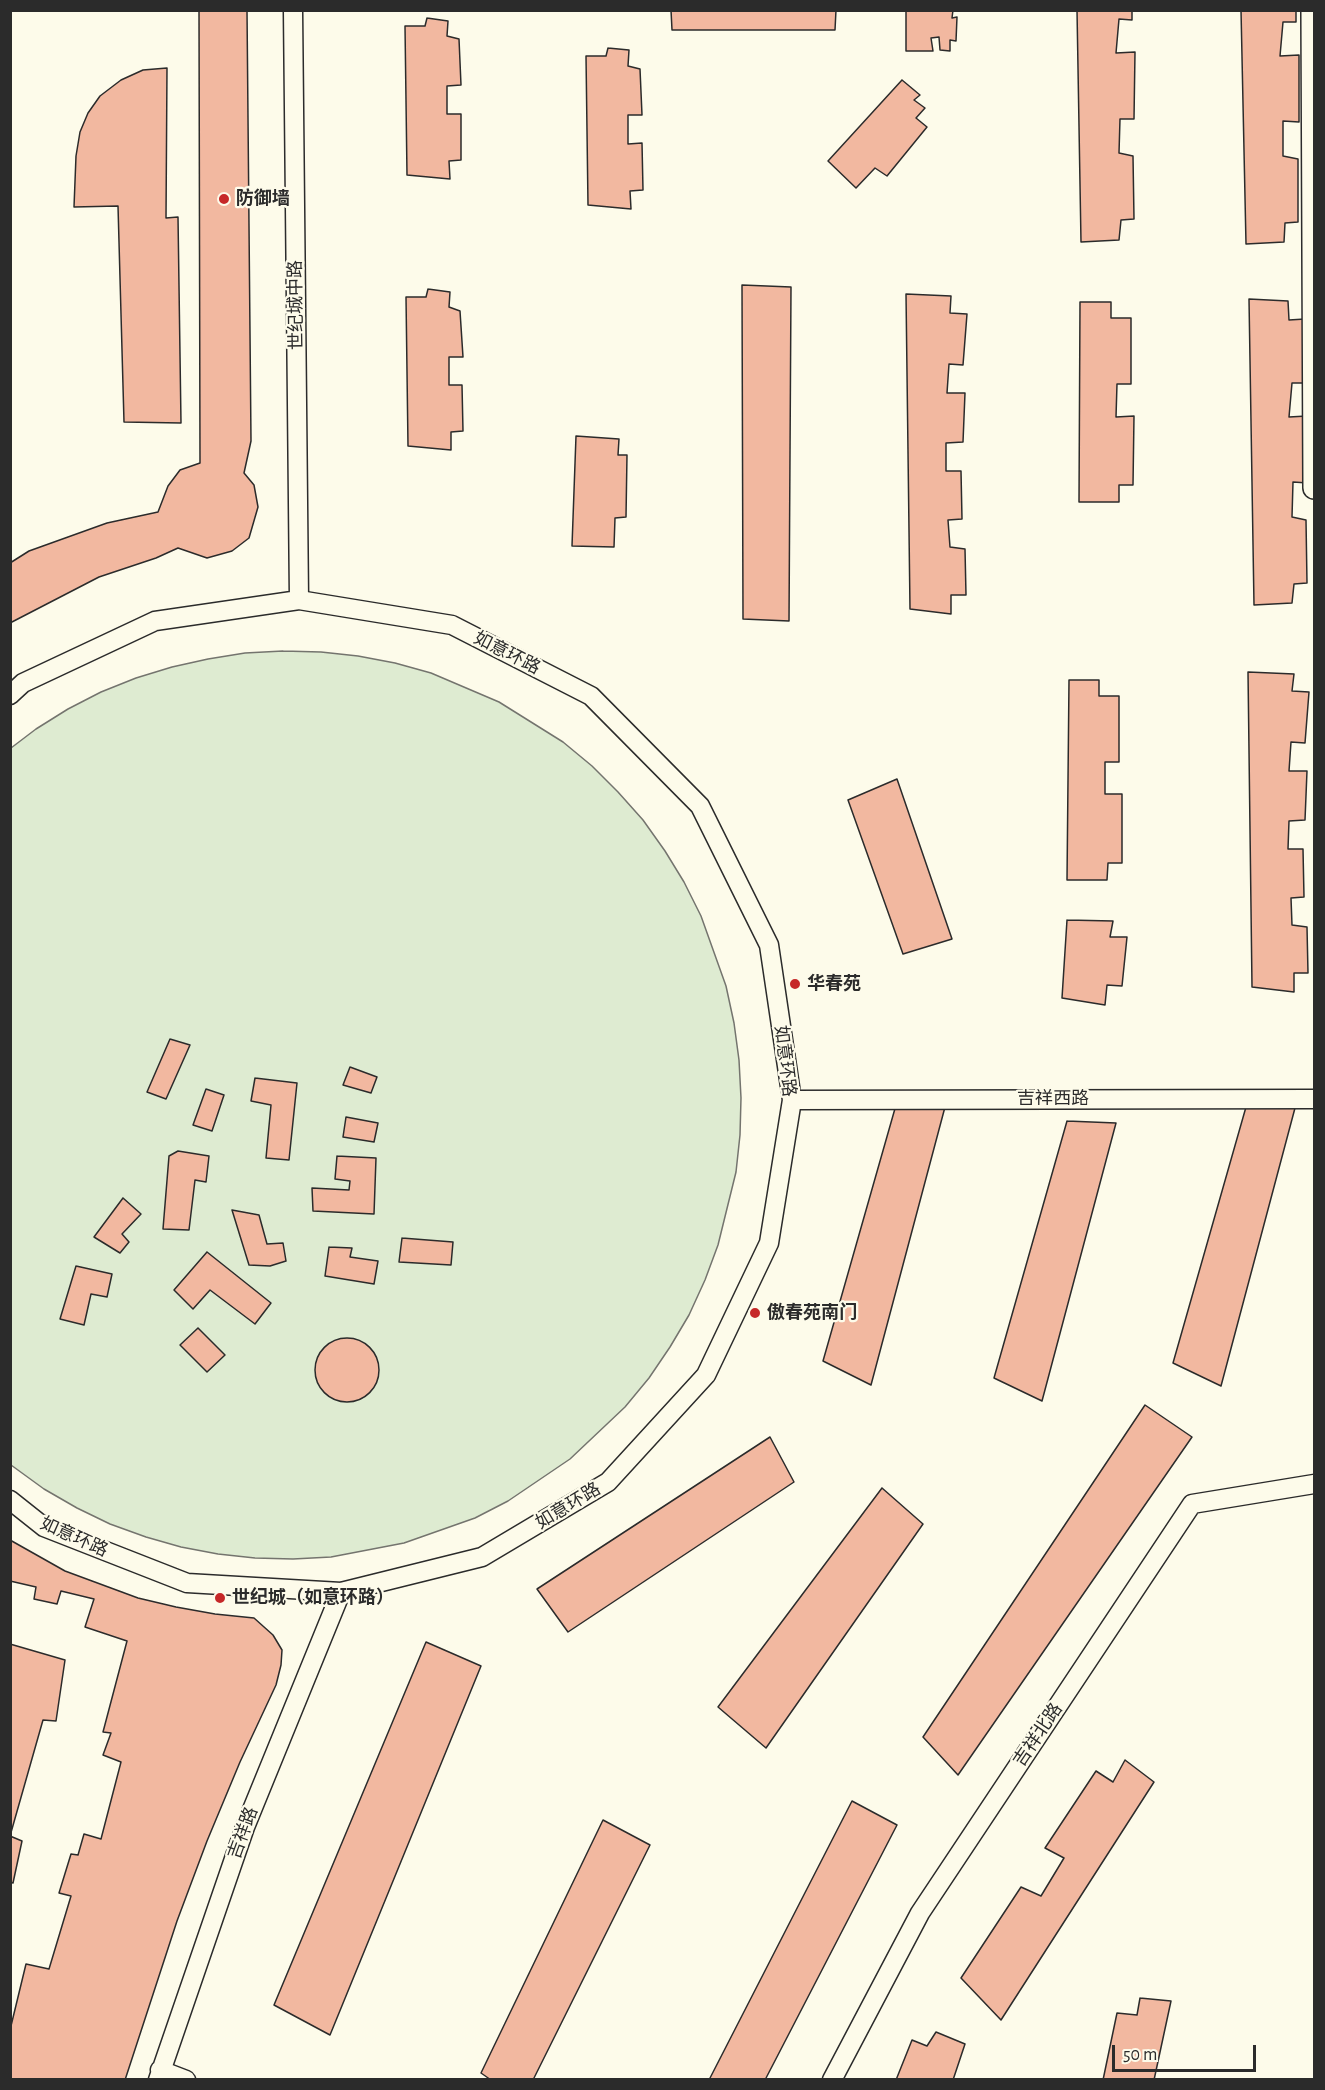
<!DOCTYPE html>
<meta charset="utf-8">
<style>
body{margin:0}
#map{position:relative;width:1325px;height:2090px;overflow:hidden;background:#fdfbea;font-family:"Alegreya Sans",sans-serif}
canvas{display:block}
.frame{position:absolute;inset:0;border:12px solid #2b2b2b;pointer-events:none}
.scale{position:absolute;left:1112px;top:2045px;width:144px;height:27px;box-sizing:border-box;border:3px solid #2b2b2b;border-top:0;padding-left:8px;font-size:18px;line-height:21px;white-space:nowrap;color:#2b2b2b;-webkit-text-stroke:4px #fdfbea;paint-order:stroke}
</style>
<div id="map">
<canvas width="1325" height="2090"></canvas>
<div class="frame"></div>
<div class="scale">50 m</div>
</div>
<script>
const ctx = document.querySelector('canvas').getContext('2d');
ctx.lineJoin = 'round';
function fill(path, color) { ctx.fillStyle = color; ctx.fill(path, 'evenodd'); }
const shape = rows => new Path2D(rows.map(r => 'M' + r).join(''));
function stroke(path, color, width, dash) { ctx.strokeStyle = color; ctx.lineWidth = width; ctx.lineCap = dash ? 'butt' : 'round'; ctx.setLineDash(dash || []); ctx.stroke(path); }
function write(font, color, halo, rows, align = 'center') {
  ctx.font = font + ' "Alegreya Sans","Noto Sans SC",sans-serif'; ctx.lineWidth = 4.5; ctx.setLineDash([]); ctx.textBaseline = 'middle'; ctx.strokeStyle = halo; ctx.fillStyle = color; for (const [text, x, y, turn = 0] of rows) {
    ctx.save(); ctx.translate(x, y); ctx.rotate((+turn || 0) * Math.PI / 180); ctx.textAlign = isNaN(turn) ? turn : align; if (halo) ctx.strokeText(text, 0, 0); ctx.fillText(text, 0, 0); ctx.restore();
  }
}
const green = shape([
 [283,651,321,652,358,656,395,663,431,673,499,702,563,742,592,766,618,792,643,820,665,851,684,882,701,916,726,986,734,1023,739,1060,741,1098,740,1135,736,1172,718,1245,705,1280,689,1315,670,1347,649,1378,625,1407,570,1459,508,1501,475,1518,404,1543,331,1557,293,1559,255,1558,218,1554,181,1547,146,1537,110,1524,77,1508,44,1489,11,1465,11,748,36,729,68,709,101,692,136,678,172,667,208,659,245,653,283,651]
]);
fill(green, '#deebd1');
stroke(green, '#74746e', 1.5);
const building = shape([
 [199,10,247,10,251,441,244,473,254,485,258,507,249,538,232,551,207,558,178,548,156,558,99,577,10,623,10,563,29,551,107,523,158,512,168,486,180,470,200,463,199,10],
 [671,10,836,10,835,30,672,30,671,10],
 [906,10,953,10,952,18,957,17,956,41,950,40,950,51,940,50,939,37,931,38,933,51,906,51,906,10],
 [1077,10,1132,10,1132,20,1119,19,1116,53,1135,52,1134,119,1120,119,1119,153,1133,156,1134,219,1121,220,1119,240,1081,242,1077,10],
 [1241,10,1296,10,1296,22,1283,22,1280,56,1299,55,1299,122,1283,121,1283,156,1298,159,1298,222,1285,223,1284,242,1246,244,1241,10],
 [427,18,448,21,447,36,459,39,461,85,447,86,447,114,461,114,461,160,449,161,450,179,407,175,405,26,425,26,427,18],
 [608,48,629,50,628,66,640,69,642,115,628,115,628,144,642,143,643,190,630,191,631,209,588,205,586,56,606,56,608,48],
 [167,68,166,218,178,217,181,423,124,422,118,206,74,207,76,156,80,132,88,113,100,96,121,80,143,70,167,68],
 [902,80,920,95,914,100,925,108,916,118,927,127,887,176,875,168,856,188,828,161,902,80],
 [742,285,791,287,789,621,743,619,742,285],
 [428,289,450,292,449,307,460,311,463,357,449,357,449,385,462,385,463,431,451,432,451,450,408,446,406,297,426,297,428,289],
 [906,294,951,296,950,313,967,314,963,365,949,364,947,393,965,393,963,442,946,443,946,471,961,471,962,519,948,520,950,547,965,549,966,595,951,595,951,614,910,609,906,294],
 [1249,299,1288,301,1289,320,1305,319,1305,383,1292,383,1289,417,1307,416,1308,483,1293,482,1292,517,1306,520,1307,583,1294,584,1292,603,1254,605,1249,299],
 [1080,302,1111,302,1111,318,1131,318,1131,384,1117,384,1116,417,1134,416,1133,485,1119,485,1119,502,1079,502,1080,302],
 [576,436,619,439,618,455,627,455,626,517,615,518,614,547,572,546,576,436],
 [1248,672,1294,674,1292,691,1309,692,1305,743,1291,742,1289,771,1307,771,1305,820,1289,821,1288,849,1303,849,1304,897,1291,898,1292,925,1307,927,1308,973,1294,973,1294,992,1252,987,1248,672],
 [1069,680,1099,680,1099,696,1119,696,1119,762,1105,762,1105,794,1122,794,1122,863,1108,863,1107,880,1067,880,1069,680],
 [897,779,952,939,903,954,848,800,897,779],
 [1067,920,1113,921,1110,937,1127,937,1122,986,1107,985,1105,1005,1062,998,1067,920],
 [170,1039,190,1045,166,1099,147,1092,170,1039],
 [350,1067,377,1077,371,1093,343,1085,350,1067],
 [255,1078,297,1083,289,1160,266,1158,271,1105,251,1101,255,1078],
 [206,1089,224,1095,212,1131,193,1125,206,1089],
 [896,1105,945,1107,871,1385,823,1361,896,1105],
 [1246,1107,1295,1108,1221,1386,1173,1363,1246,1107],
 [346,1117,378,1123,374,1142,343,1137,346,1117],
 [1067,1121,1116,1123,1042,1401,994,1378,1067,1121],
 [178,1151,209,1156,206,1182,195,1180,189,1230,163,1229,169,1156,178,1151],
 [337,1156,376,1158,374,1214,313,1211,312,1188,349,1190,350,1181,335,1179,337,1156],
 [123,1198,141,1214,122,1234,129,1242,120,1253,94,1237,123,1198],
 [232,1210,259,1215,267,1244,283,1243,286,1261,270,1266,249,1265,232,1210],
 [402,1238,453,1242,451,1265,399,1262,402,1238],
 [329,1247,352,1248,350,1257,378,1261,374,1284,325,1276,329,1247],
 [207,1252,271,1303,255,1324,210,1290,193,1309,174,1290,207,1252],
 [76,1266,112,1274,107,1297,91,1294,84,1325,60,1319,76,1266],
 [198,1328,225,1355,207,1372,180,1345,198,1328],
 '315 1370a32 32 0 1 1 64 0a32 32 0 1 1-64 0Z',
 [1145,1405,1192,1437,958,1775,923,1737,1145,1405],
 [770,1437,794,1482,568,1632,537,1589,770,1437],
 [882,1488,923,1524,766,1748,718,1707,882,1488],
 [10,1540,65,1571,138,1598,176,1607,215,1614,254,1618,273,1635,282,1650,281,1665,276,1685,240,1762,207,1841,177,1921,125,2080,10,2080,10,1540],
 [10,1581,36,1587,34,1599,57,1604,61,1591,94,1599,85,1627,127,1641,103,1732,111,1733,103,1755,121,1762,101,1839,84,1834,78,1855,71,1854,59,1893,71,1896,49,1969,26,1964,10,2030,10,1882,13,1883,22,1841,10,1836,43,1720,56,1721,65,1660,10,1644,10,1581],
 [426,1642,481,1666,330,2035,274,2005,426,1642],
 [1125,1760,1154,1782,1001,2020,961,1978,1021,1887,1041,1896,1064,1858,1045,1848,1096,1771,1113,1782,1125,1760],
 [852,1801,897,1825,765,2080,709,2080,852,1801],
 [603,1820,650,1845,533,2080,491,2080,481,2073,603,1820],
 [1140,1998,1171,2001,1154,2080,1103,2080,1117,2013,1137,2015,1140,1998],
 [936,2032,965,2044,953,2080,896,2080,912,2040,927,2046,936,2032]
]);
fill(building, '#f2b8a0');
stroke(building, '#2b2b2b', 1.5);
const minor = shape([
 [293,10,299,600],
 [10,695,23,683,155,621,299,600,452,625,591,696,700,806,769,945,792,1100,769,1243,706,1375,608,1482,482,1557,341,1592,187,1583,44,1527,10,1500],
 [792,1100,1314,1099],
 [160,2070,186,2080],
 [158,2080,245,1827,341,1592],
 [832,2080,920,1913,1192,1504,1314,1484]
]);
const tertiary = shape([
 [1312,10,1314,488]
]);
stroke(minor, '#2b2b2b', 21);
stroke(tertiary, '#2b2b2b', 24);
stroke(minor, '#fdfbea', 18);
stroke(tertiary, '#fdfbea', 21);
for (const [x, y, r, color] of [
 [224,199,6,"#c62828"],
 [795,984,6,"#c62828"],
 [755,1313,6,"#c62828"],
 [220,1598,6,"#c62828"]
]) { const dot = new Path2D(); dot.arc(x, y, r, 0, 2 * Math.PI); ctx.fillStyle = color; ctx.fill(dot); stroke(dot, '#fdfbea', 2); }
write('bold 18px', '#2b2b2b', '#fdfbea', [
 ["防御墙",236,199],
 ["华春苑",807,984],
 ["傲春苑南门",767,1313],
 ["世纪城（如意环路）",232,1598]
], 'left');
write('18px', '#2b2b2b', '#fdfbea', [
 ["世纪城中路",296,305,-91],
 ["如意环路",507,653,27],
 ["如意环路",785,1061,83],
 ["吉祥西路",1053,1099],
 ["如意环路",568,1506,-31],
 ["如意环路",74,1537,24],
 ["吉祥北路",1038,1735,-56],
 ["吉祥路",243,1833,-70]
]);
</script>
